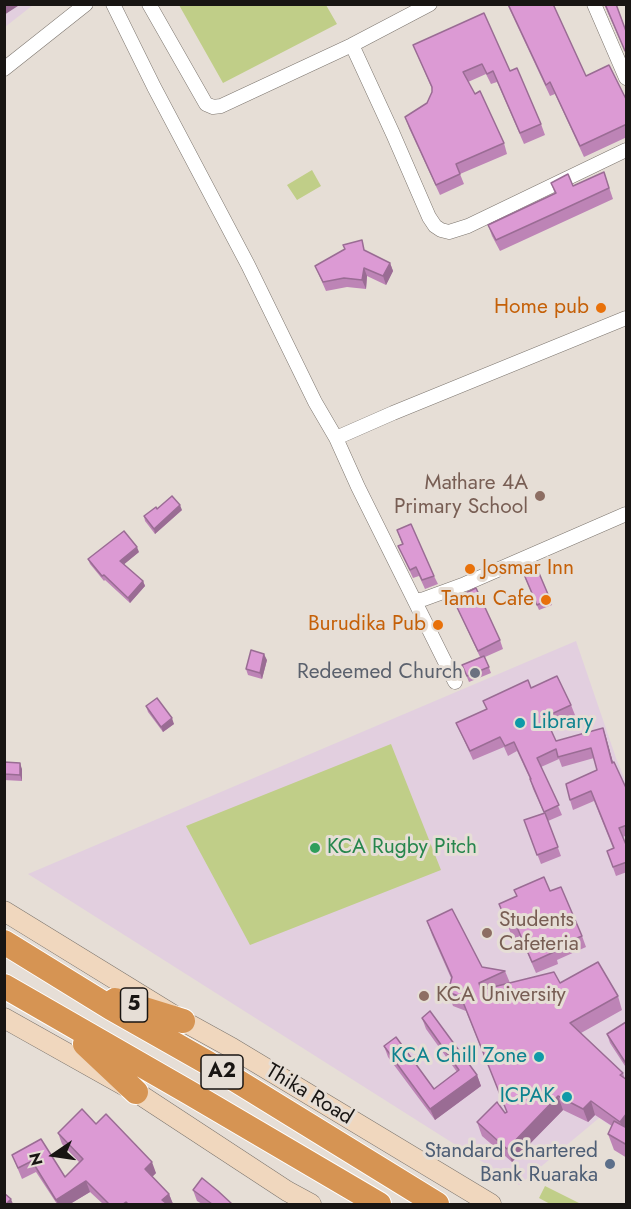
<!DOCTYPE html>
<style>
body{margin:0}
#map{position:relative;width:631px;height:1209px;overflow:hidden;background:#e6ded6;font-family:Jost,sans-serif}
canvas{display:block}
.frame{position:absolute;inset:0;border:6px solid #181513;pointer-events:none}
.north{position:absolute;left:24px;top:1125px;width:60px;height:60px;-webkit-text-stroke:4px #e6ded6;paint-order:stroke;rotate:257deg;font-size:16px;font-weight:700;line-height:24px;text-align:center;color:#181513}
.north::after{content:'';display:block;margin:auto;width:21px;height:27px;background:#181513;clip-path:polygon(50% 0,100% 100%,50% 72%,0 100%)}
</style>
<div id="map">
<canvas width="631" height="1209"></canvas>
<div class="frame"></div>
<div class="north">N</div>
</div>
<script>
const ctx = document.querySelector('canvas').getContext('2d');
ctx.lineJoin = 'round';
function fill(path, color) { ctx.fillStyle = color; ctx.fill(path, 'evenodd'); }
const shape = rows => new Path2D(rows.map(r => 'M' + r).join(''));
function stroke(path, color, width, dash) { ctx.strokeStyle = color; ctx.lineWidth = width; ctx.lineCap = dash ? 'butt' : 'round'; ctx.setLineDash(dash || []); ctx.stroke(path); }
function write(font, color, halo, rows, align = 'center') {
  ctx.font = font + ' Jost,sans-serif'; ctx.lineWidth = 6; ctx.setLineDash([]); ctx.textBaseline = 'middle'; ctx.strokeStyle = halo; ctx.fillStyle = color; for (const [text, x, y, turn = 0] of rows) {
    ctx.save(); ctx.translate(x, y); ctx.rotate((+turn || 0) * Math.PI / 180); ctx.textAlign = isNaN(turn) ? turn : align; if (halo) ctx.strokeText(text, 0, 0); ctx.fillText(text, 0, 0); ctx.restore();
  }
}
fill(shape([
 [5,5,33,5,5,27],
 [576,641,616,758,626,782,626,1137,599,1118,519,1185,28,874]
]), '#e2cfdf');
fill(shape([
 [179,5,326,5,337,24,223,83],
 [312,170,321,186,297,200,287,185],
 [391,744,441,870,250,945,186,826],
 [545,1186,581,1204,550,1204,539,1198]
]), '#c0ce88');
const minor = shape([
 [113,4,154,87,248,265,315,402,336,438,358,487,455,682],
 [149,4,206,104,213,107,221,106,352,45,430,4],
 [594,4,626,78],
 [352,45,393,134,429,217,435,226,441,230,449,232,468,226,626,150],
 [4,69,86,4],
 [336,438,393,413,626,318],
 [415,601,424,599,465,584,626,514]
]);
const secondary = shape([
 [4,911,183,1021,232,1048,491,1204],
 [4,1018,136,1092,287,1191,311,1204]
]);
const trunk = shape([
 [4,942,111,1008,208,1063,437,1204],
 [4,986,190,1093,379,1204],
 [115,1000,183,1021],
 [85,1044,136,1092]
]);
stroke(minor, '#7c756e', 15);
stroke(secondary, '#7c756e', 21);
stroke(trunk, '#fff', 26);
stroke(minor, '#fff', 14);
stroke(secondary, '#f0d7be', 20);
stroke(trunk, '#d69453', 24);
fill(shape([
 [507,4,553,4,586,76,627,101,627,137,584,157,555,94,550,96],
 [604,4,616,4,627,34,627,56],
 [413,45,510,71,541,124,545,135,524,144,497,82,491,84,486,74,468,82,475,94,504,143,507,154,460,174,464,184,440,195,409,128,405,117,427,103,432,92,432,89],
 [604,172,613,199,500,251,492,236,488,225,555,194,551,183,573,186],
 [365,251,390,263,393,271,386,285,367,276,366,289,347,287,326,291,315,266],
 [157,509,182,510,155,534,145,521,144,516],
 [397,530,434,576,438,584,425,589,419,576,413,578,402,554,398,546,402,544],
 [139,552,124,564,143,581,145,586,130,603,105,580,104,581,90,564,88,559],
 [525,578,550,599,552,605,539,610],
 [453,599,500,640,503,649,485,657,491,673,469,682,462,665,480,657],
 [267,660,262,679,248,675,246,669],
 [531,688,571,705,575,715,549,726,556,741,603,728,613,763,627,790,627,835,623,837,627,847,627,872,616,876,607,851,613,848,594,801,573,810,570,800,597,770,594,758,562,767,559,759,541,767,562,815,548,821,561,856,541,864,524,820,544,813,533,789,530,779,517,751,508,756,504,747,473,760,456,723,487,710,483,701],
 [146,706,174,724,163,732,148,712],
 [4,762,22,769,22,781,4,780],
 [550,891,582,936,586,947,557,960,558,964,536,973,520,936,513,939,499,904],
 [427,921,482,967,505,971,510,983,560,983,618,996,622,1010,581,1033,623,1073,625,1079,627,1080,627,1158,614,1150,608,1134,612,1126,595,1115,588,1122,563,1110,512,1162,482,1136,477,1122,507,1112,466,1011,453,1006,448,992,451,978,432,935],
 [422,1018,477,1075,481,1086,435,1120,388,1057,384,1046,434,1089,457,1072,426,1029],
 [626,1022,627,1069,610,1043,607,1034],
 [96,1124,156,1173,152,1177,169,1194,173,1204,103,1204,90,1192,70,1204,57,1204,36,1172,22,1179,12,1155,41,1139,65,1177,79,1162,62,1144,58,1133],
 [193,1190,232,1204,202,1204,197,1201]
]), '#bd84b6');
fill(shape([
 [4,4,21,4,4,15],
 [390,263,393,271,386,285,383,276],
 [364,268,367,276,366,289,362,280],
 [180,505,182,510,155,534,154,529],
 [137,547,139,552,122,566,120,561],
 [143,581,145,586,130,603,128,598],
 [264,654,267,660,262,679,260,673],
 [172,718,174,724,163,732,161,727],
 [603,728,606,737,616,773,612,763],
 [20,763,22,769,22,781,20,775],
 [477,1075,481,1086,435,1120,430,1109],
 [558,1096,563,1110,512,1162,507,1149],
 [591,1101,595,1115,588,1122,583,1109],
 [627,1113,627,1134,625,1136,620,1122],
 [152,1162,156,1173,149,1180,145,1169],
 [86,1181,90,1192,70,1204,58,1204,56,1200],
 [169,1194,173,1204,164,1204,162,1200],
 [11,1199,13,1204,6,1204]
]), '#9a6c94');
const building = shape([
 [508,4,553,4,586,76,609,65,627,101,627,124,580,146,550,82,546,85,508,4],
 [605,4,616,4,627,34,627,50,625,51,605,4],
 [484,13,510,71,517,68,541,124,520,133,493,71,487,74,482,64,463,72,475,94,480,91,504,143,456,164,460,174,436,185,405,117,427,103,432,92,432,87,413,45,484,13],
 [604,172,609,188,553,214,496,240,488,225,556,193,551,183,568,174,573,186,604,172],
 [362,240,364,250,390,263,383,276,364,268,362,280,344,278,323,282,315,266,345,249,343,245,362,240],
 [172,496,180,505,154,529,144,516,156,507,157,509,172,496],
 [411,524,434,576,422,580,416,567,410,570,398,546,403,544,397,530,411,524],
 [124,531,137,547,120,561,143,581,128,598,104,575,102,576,88,559,124,531],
 [536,566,550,599,537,605,523,572,536,566],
 [476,588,500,640,478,651,453,599,476,588],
 [251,650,264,654,260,673,246,669,251,650],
 [484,656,489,667,467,676,462,665,484,656],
 [557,676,571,705,545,717,556,741,603,728,612,763,614,762,627,790,627,825,619,828,627,847,627,862,613,867,607,851,614,848,591,791,570,800,566,784,597,770,591,748,558,757,556,749,537,758,559,805,544,812,530,779,531,779,514,742,505,746,500,737,470,751,456,723,487,709,483,701,528,680,531,688,557,676],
 [157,698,172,718,161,727,146,706,157,698],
 [4,762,20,763,20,775,4,774,4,762],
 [545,813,558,847,537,855,524,820,545,813],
 [544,877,550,891,561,887,582,936,553,948,554,952,532,962,516,925,509,927,499,904,517,896,514,890,544,877],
 [452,909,482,967,505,971,479,983,481,990,554,972,560,983,598,962,618,996,570,1023,623,1073,620,1075,627,1080,627,1113,620,1122,591,1101,583,1109,558,1096,507,1149,477,1122,497,1102,505,1113,507,1112,461,997,448,992,452,977,427,921,452,909],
 [430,1011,477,1075,430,1109,384,1046,396,1037,434,1089,459,1070,422,1018,430,1011],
 [626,1022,627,1023,627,1065,607,1034,626,1022],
 [82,1109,96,1124,106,1114,152,1162,145,1169,169,1194,162,1200,167,1204,128,1204,126,1202,123,1204,109,1204,86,1181,56,1200,32,1161,18,1168,12,1155,41,1139,65,1177,83,1159,58,1133,82,1109],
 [614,1121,627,1128,627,1145,608,1134,614,1121],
 [202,1178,218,1191,232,1204,212,1204,193,1190,202,1178],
 [4,1193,11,1199,6,1204,4,1204,4,1193]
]);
fill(building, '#dc9ad4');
stroke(building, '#9a6c94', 1.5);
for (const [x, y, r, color] of [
 [601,308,6,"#e8710a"],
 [540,496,6,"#8d6e63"],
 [470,569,6,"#e8710a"],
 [546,600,6,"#e8710a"],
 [438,625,6,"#e8710a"],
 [475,673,6,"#6b7280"],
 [520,723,6,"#0f9aa8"],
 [315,848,6,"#2e9e5b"],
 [487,933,6,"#8d6e63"],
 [424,996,6,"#8d6e63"],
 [539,1057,6,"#0f9aa8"],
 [567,1097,6,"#0f9aa8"],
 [610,1164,6,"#5c6f8a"]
]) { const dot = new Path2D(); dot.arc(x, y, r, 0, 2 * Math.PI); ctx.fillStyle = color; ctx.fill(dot); stroke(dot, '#e6ded6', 2); }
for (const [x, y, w] of [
 [134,1005,27],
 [222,1072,42]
]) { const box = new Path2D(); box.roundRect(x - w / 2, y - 17, w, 34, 4.5); ctx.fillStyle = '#e6ded6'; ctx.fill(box); stroke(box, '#181513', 1.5); }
write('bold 20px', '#181513', null, [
 ["5",134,1005],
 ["A2",222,1072]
]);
write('21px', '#c56008', '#e6ded6', [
 ["Home pub",589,308],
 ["Josmar Inn",482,569,"left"],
 ["Tamu Cafe",534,600],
 ["Burudika Pub",426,625]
], 'right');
write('21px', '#785e54', '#e6ded6', [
 ["Mathare 4A",528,484,"right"],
 ["Primary School",528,508,"right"],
 ["Students",499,921],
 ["Cafeteria",499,945],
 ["KCA University",436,996]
], 'left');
write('21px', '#5b616d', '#e6ded6', [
 ["Redeemed Church",463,673]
], 'right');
write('21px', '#0d838f', '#e6ded6', [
 ["Library",532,723,"left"],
 ["KCA Chill Zone",527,1057],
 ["ICPAK",555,1097]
], 'right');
write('21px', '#27864d', '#e6ded6', [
 ["KCA Rugby Pitch",327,848]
], 'left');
write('21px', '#181513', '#e6ded6', [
 ["Thika Road",309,1095,31]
]);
write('21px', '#4e5e75', '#e6ded6', [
 ["Standard Chartered",598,1152],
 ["Bank Ruaraka",598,1176]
], 'right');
</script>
